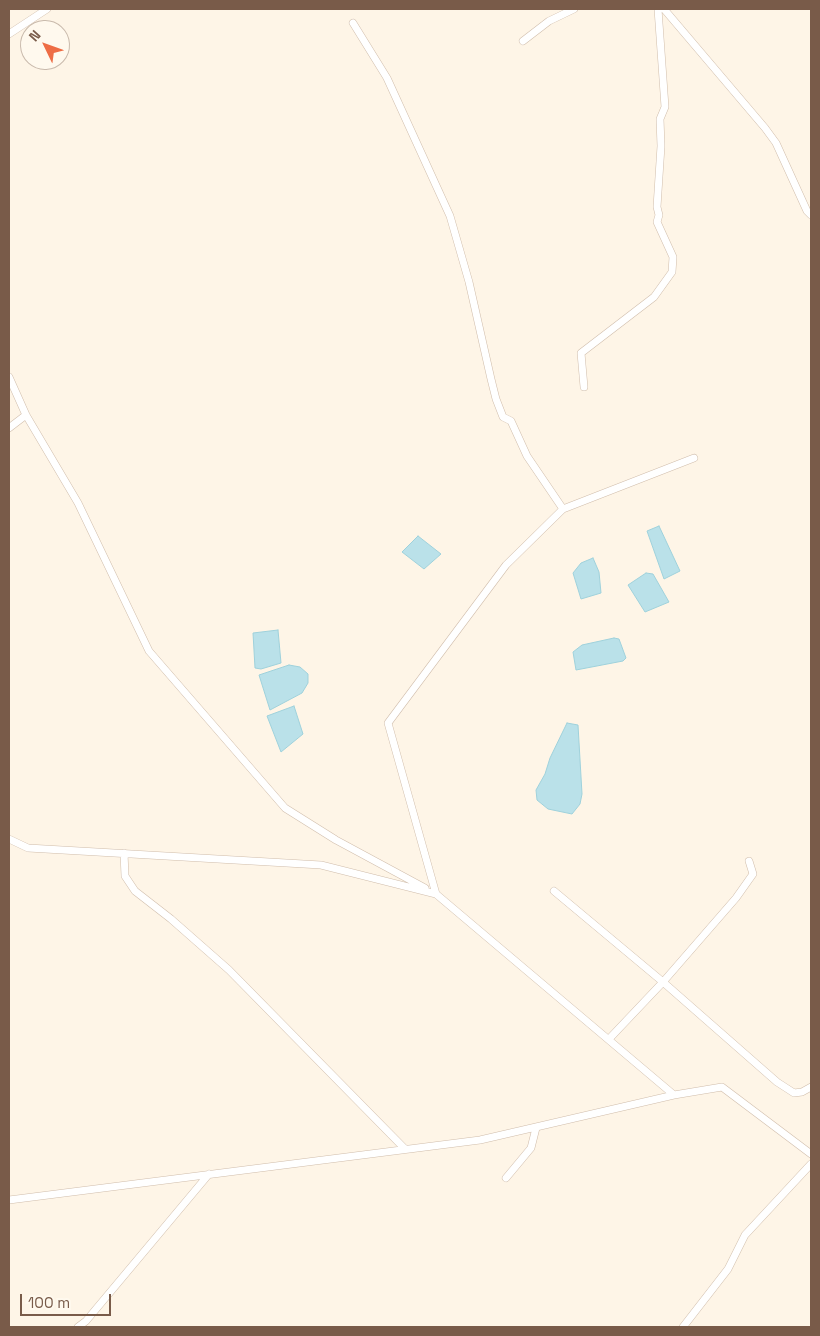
<!DOCTYPE html>
<style>
body{margin:0}
#map{position:relative;width:820px;height:1336px;overflow:hidden;background:#fef5e7;font-family:"Space Grotesk",sans-serif}
canvas{display:block}
.frame{position:absolute;inset:0;border:10px solid #795b49;pointer-events:none}
.north{position:absolute;left:20px;top:20px;width:50px;height:50px;box-sizing:border-box;background:#fff9ee;border:1px solid #c9baac;border-radius:50%;rotate:312deg;font-size:14px;font-weight:700;line-height:20px;text-align:center;color:#795b49}
.north::after{content:'';display:block;margin:auto;width:18px;height:22px;background:#ee6d45;clip-path:polygon(50% 0,100% 100%,50% 72%,0 100%)}
.scale{position:absolute;left:20px;top:1294px;width:91px;height:22px;box-sizing:border-box;border:2px solid #795b49;border-top:0;padding-left:6px;font-size:15px;line-height:18px;white-space:nowrap;color:#795b49;-webkit-text-stroke:4px #fff9ee;paint-order:stroke}
</style>
<div id="map">
<canvas width="820" height="1336"></canvas>
<div class="frame"></div>
<div class="north">N</div>
<div class="scale">100 m</div>
</div>
<script>
const ctx = document.querySelector('canvas').getContext('2d');
ctx.lineJoin = 'round';
function fill(path, color) { ctx.fillStyle = color; ctx.fill(path, 'evenodd'); }
const shape = rows => new Path2D(rows.map(r => 'M' + r).join(''));
function stroke(path, color, width, dash) { ctx.strokeStyle = color; ctx.lineWidth = width; ctx.lineCap = dash ? 'butt' : 'round'; ctx.setLineDash(dash || []); ctx.stroke(path); }
const water = shape([
 [659,526,680,571,664,579,647,531,659,526],
 [418,536,441,554,424,569,402,552,418,536],
 [593,558,599,572,601,593,581,599,573,573,581,563,593,558],
 [646,573,653,574,669,602,645,612,628,585,646,573],
 [278,630,281,663,261,669,255,668,253,633,278,630],
 [614,638,619,639,626,658,623,661,576,670,573,652,582,645,614,638],
 [289,665,300,667,308,674,308,683,302,693,270,710,259,675,289,665],
 [294,706,303,734,281,752,267,716,294,706],
 [567,723,578,725,582,794,580,804,572,814,548,809,537,800,536,790,545,774,550,758,567,723]
]);
fill(water, '#bae1e9');
stroke(water, '#9fd1db', 1);
const minor = shape([
 [664,9,765,128,776,143,807,211,811,215],
 [353,23,387,78,450,216,469,282,491,379,496,399,503,417,511,421,527,456,563,509],
 [9,34,47,9],
 [523,41,549,21,574,9],
 [9,377,26,415,78,503,149,651,285,808,336,840,425,888],
 [584,387,581,353,654,297,672,272,673,257,657,222,659,215,657,207,661,146,660,119,665,107,658,9],
 [9,428,26,415],
 [9,839,28,848,321,865,436,894,674,1095],
 [124,853,125,876,135,891,171,919,229,970,405,1149],
 [554,891,663,982,777,1082,794,1093,802,1092,811,1087],
 [436,894,388,723,506,565,563,509,694,458],
 [609,1039,663,982,736,898,753,874,749,861],
 [506,1178,531,1148,536,1128],
 [9,1200,480,1140,674,1095,722,1087,811,1154],
 [78,1327,86,1321,209,1174],
 [683,1327,728,1269,745,1235,811,1164]
]);
stroke(minor, '#d0bdab', 8);
stroke(minor, '#fff', 7);
</script>
